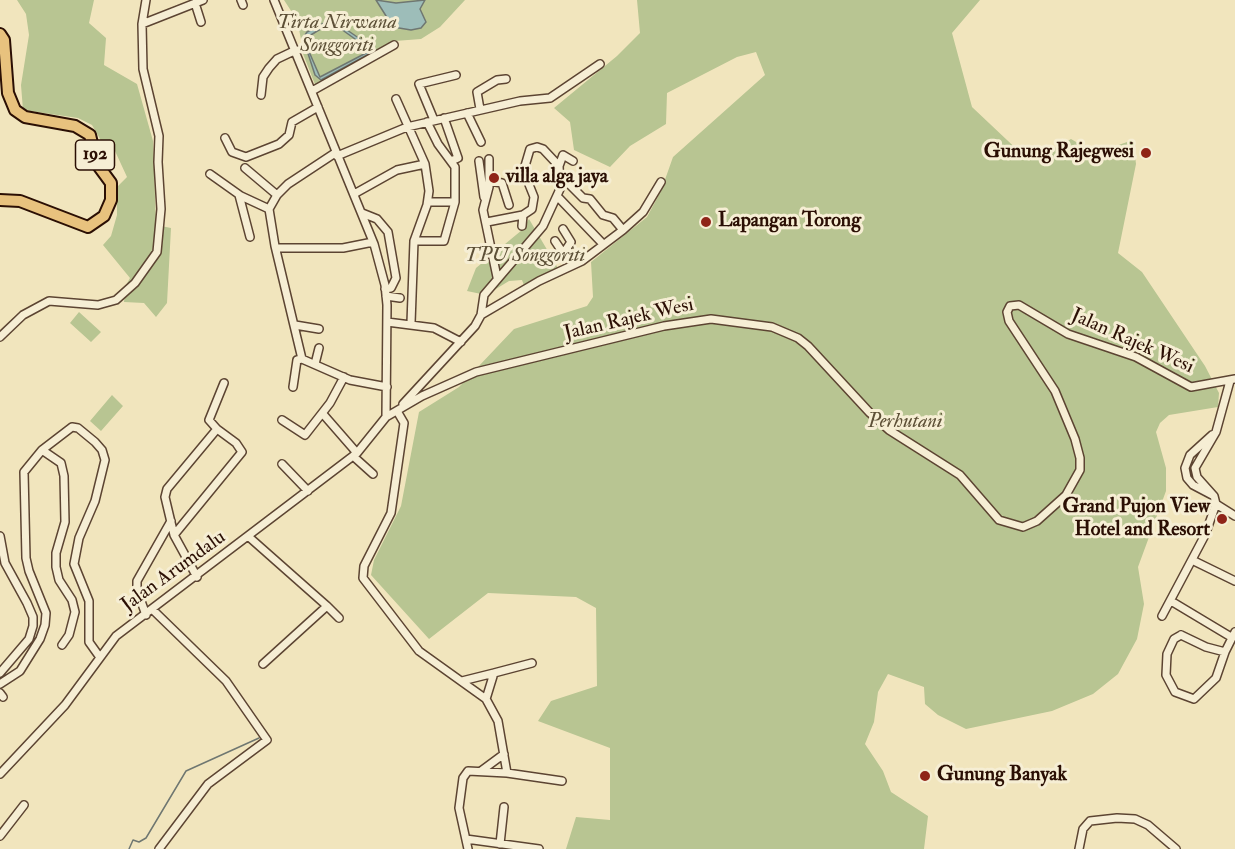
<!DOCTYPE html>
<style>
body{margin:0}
canvas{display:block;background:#f1e5bd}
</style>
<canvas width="1235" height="849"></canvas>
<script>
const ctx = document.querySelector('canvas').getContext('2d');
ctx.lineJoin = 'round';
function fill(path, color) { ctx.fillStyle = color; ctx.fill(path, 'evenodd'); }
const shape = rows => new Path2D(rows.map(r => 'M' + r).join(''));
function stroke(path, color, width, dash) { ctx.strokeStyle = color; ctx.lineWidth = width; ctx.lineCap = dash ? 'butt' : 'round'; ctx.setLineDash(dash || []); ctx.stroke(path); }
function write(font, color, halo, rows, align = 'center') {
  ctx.font = font + ' "IM FELL Double Pica",serif'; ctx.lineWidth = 6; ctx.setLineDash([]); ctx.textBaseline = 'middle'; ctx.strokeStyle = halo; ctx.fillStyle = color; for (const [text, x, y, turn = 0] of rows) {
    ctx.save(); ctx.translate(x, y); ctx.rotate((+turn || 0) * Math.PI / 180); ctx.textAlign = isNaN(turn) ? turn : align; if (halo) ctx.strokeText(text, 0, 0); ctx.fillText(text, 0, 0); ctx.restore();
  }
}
fill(shape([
 [17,0,94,0,89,23,106,38,104,65,137,84,153,141,156,225,171,228,167,303,156,317,144,303,124,302,126,285,130,278,103,245,111,236,117,215,117,187,127,177,115,151,107,151,92,125,78,118,23,110,21,85,29,35,26,14],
 [284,0,465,0,440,27,421,39,395,41,316,87,300,46,302,44,297,20],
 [637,0,980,0,952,33,972,107,1025,157,1035,159,1071,139,1095,153,1133,140,1136,164,1118,253,1142,272,1205,366,1219,393,1218,407,1169,415,1160,423,1156,432,1166,468,1166,491,1138,567,1144,604,1137,639,1118,674,1093,694,1052,711,966,729,938,715,925,704,924,687,888,674,878,692,874,722,865,744,883,771,891,792,928,816,924,849,566,849,576,817,610,820,610,748,538,721,551,701,597,686,596,608,576,597,488,593,429,639,371,575,374,560,401,506,419,412,459,387,514,329,587,306,593,297,591,262,647,217,661,191,673,157,765,75,756,52,737,57,667,93,666,124,630,146,610,167,574,150,570,122,554,108,617,56,640,33],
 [529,219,559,270,525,288,522,280,509,281,486,295,467,291,476,268,522,230],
 [79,312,101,332,91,342,70,323],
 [112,395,123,406,101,431,90,421]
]), '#b8c592');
const water = shape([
 [376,0,396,3,425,0,420,9,426,22,421,28,411,30,393,27,376,0],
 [334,21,363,41,369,54,321,80,315,75,303,38,307,32,326,22,334,21],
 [334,24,362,44,366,53,320,77,307,47,306,38,327,25,334,24]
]);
fill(water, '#9dbdb9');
stroke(water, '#6f7771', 1.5);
stroke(shape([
 [129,849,133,840,139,842,146,838,186,771,259,738]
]), '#6f7771', 1.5);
const minor = shape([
 [241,0,243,5],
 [274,0,374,244,385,285,387,305,386,417],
 [195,3,201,22],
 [142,24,146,0],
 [312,91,394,45],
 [261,95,263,77,269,68,277,59,296,50],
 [396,99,425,164,429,191,427,205,414,241,411,323],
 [480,109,477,92,497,80,506,79],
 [467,113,481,142],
 [444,118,458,158,451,161],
 [434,120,419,84,456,75],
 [225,138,232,152,246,157,279,144,289,135,292,122,318,107],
 [335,153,288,184,277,195,269,209,275,246,302,359,350,380,387,387],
 [337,156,407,127,520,101,550,98,600,64],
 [489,159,489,187,483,210,497,277],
 [479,161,484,197],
 [559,166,563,155,573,161],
 [245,168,277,195],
 [210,174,241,196,269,209],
 [489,181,502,183,509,205],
 [354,194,397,170,425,164],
 [239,195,250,237],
 [557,196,603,244],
 [428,202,455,202],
 [362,213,377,219,388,232,396,278,391,288,385,289],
 [522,226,523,215],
 [563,229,571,242,565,251],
 [623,230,643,212,661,182],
 [414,241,444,241,455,202,455,167,438,144,427,122],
 [555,241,561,250,582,261],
 [276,248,343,248,373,242],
 [386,296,400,298],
 [481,315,484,295,543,226,560,189,559,166,543,149,537,147,530,149,525,166,526,177,534,197,532,209,523,215,487,222],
 [387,322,434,328,461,342],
 [295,325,319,329],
 [0,337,23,315,49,301,98,305,116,300,135,283,157,252,161,209,158,162,159,136,143,69,142,24,203,0],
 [315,364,319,348],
 [1230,381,1216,432,1195,468,1197,477,1214,496,1216,504,1235,516],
 [293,387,297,360,302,359],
 [403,404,475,326,481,315,539,281,582,261,623,230,613,218,603,215,590,199,583,198,561,176],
 [397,411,404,423,391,513,364,566,363,578,419,651,486,699,498,721,507,773],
 [323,414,357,453],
 [282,420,305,435,330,403,344,377],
 [217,429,209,420,224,383],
 [42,450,61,463,64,476,65,522,56,553,56,567,59,580,72,600,75,612,69,635,62,645],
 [353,456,373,474],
 [282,464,308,491],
 [1212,495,1193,485,1187,478,1185,468,1190,455,1212,435],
 [174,535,165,497,167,489,217,429,236,443,242,452,174,535,197,577],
 [0,536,5,563,27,603,33,617,33,626,29,639,0,673],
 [249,537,327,606,263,664],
 [1192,560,1235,581],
 [1171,601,1231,637],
 [327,606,339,618],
 [153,610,226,681,267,740,208,784,159,849],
 [146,615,137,590,137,581,171,521],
 [1162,616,1205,535,1216,504],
 [1181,635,1206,647,1225,652,1216,678,1194,699,1175,692,1166,675,1167,654,1174,639,1181,635],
 [1225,652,1235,632],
 [494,673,532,663],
 [462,681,494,673,486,699],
 [0,684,20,671,40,639,45,625,46,613,29,571,26,558,24,472,42,450,72,427,78,428,95,442,102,450,105,460,95,501,79,538,74,564,89,601,89,642,99,656],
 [0,693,3,697],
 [481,771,504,754],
 [0,774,65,705,116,636,357,453,386,417,422,396,476,372,664,326,711,319,772,327,798,338,808,346,870,413,889,430,960,475,999,520,1023,527,1037,521,1066,495,1080,470,1080,458,1075,439,1055,391,1009,321,1007,312,1010,306,1019,305,1068,334,1136,357,1191,387,1235,379],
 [0,836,24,805],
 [466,839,539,849],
 [500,844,504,807],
 [468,849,459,808,463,778,468,771,507,773,562,781],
 [1079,849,1083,829,1090,821,1117,818,1135,819,1148,825,1176,849]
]);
const primary = shape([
 [0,34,4,40,8,93,15,110,25,117,75,126,90,135,97,164,111,183,111,200,104,216,88,227,20,201,0,200]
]);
stroke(minor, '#5c4432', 10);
stroke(primary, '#2b0f04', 14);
stroke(minor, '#f6eed4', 7);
stroke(primary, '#e8c27e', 10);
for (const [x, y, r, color] of [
 [1146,153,6,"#8f2418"],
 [494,178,6,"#8f2418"],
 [706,222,6,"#8f2418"],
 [1222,519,6,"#8f2418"],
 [925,776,6,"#8f2418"]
]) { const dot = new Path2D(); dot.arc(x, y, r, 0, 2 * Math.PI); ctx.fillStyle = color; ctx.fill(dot); stroke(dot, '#f6eed4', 2); }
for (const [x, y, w] of [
 [95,155,39]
]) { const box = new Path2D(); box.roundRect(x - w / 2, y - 15, w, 30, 4.5); ctx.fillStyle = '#f6eed4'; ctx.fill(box); stroke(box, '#2b0f04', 1.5); }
write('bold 18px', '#2b0f04', null, [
 ["192",95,155]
]);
write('italic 20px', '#5c4f36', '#f6eed4', [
 ["Tirta Nirwana",337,24],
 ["Songgoriti",337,47],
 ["TPU Songgoriti",525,257],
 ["Perhutani",905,423]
]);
write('bold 20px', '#2b0f04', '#f6eed4', [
 ["Gunung Rajegwesi",1134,153,"right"],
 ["villa alga jaya",506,178],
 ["Lapangan Torong",718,222],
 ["Grand Pujon View",1210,508,"right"],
 ["Hotel and Resort",1210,531,"right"],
 ["Gunung Banyak",937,776]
], 'left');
write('20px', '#2b0f04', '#f6eed4', [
 ["Jalan Rajek Wesi",629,320,-13],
 ["Jalan Rajek Wesi",1132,342,24],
 ["Jalan Arumdalu",174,572,-36]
]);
</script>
